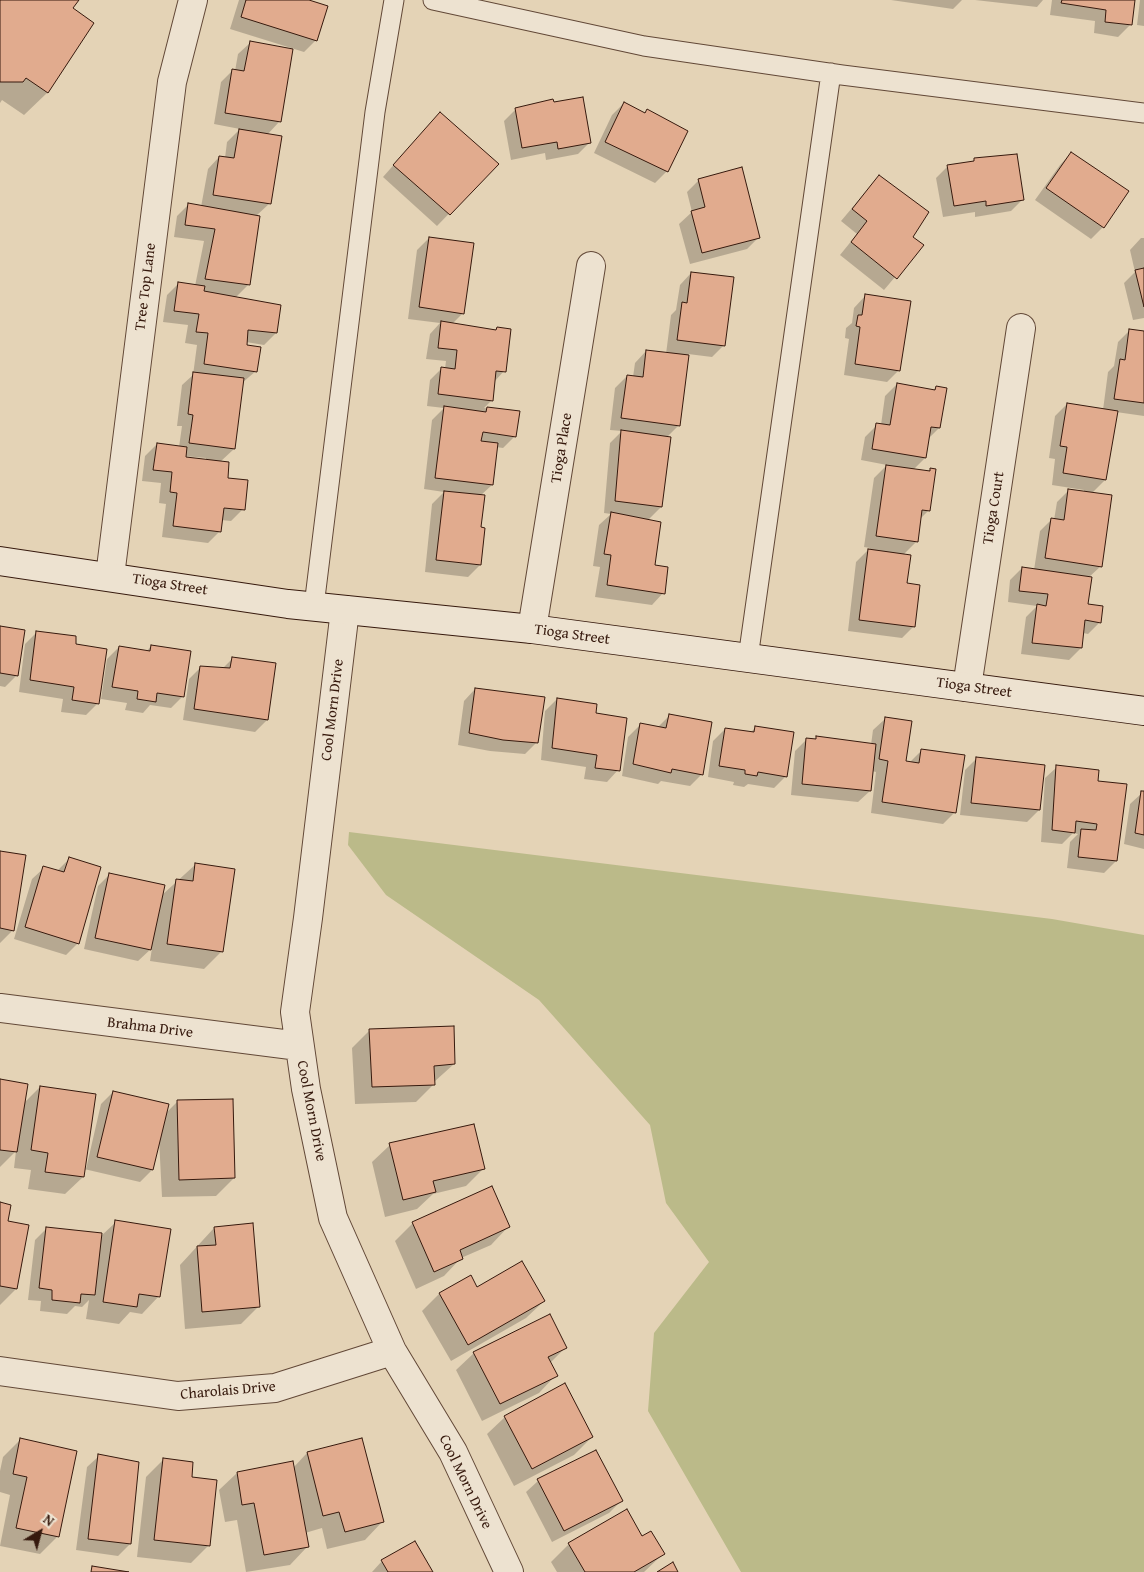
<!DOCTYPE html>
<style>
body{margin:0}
#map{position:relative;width:1144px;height:1572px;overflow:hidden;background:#e4d3b6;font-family:"Gentium Book Plus",serif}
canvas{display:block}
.north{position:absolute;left:15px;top:1507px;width:50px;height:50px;-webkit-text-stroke:4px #ede2d0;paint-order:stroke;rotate:37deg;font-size:14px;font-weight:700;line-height:20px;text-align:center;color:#36190d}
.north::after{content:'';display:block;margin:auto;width:18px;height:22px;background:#36190d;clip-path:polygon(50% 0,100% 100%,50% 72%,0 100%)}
</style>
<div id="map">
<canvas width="1144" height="1572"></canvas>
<div class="north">N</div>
</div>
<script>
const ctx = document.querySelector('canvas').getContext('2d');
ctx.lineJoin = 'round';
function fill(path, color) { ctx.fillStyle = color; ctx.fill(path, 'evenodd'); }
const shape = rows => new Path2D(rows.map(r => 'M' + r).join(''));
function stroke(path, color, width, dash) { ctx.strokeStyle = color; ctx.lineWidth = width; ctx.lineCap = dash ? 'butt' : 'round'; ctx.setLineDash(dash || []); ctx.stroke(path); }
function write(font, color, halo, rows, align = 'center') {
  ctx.font = font + ' "Gentium Book Plus",serif'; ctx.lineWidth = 4.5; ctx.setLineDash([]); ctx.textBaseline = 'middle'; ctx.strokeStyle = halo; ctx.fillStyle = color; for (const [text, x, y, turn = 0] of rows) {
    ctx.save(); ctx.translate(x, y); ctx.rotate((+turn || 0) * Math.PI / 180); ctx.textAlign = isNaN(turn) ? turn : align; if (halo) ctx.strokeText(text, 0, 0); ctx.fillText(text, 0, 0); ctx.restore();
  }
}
fill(shape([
 [349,832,1052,919,1144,935,1144,1572,741,1572,648,1411,654,1333,709,1262,666,1203,650,1125,539,1000,386,895,348,845]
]), '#bbba89');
fill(shape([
 [0,0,77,0,71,9,92,23,47,93,24,115,2,100,0,103],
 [239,0,305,0,316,40,304,52,230,29],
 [891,0,962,0,953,9],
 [975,0,1043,0,1037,7],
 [1052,0,1134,0,1130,25,1118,37,1094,33,1095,21,1050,15],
 [1140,0,1144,0,1144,26,1137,25],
 [250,43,292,50,279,122,267,135,270,203,256,216,249,284,235,298,280,306,276,333,264,345,246,342,256,371,242,383,234,449,220,462,243,509,231,521,221,520,220,531,208,543,162,537,166,504,159,503,161,483,142,481,145,456,157,444,179,447,182,426,177,426,182,385,193,375,197,345,185,343,188,325,163,322,167,295,178,284,195,286,204,241,174,237,177,216,189,204,201,207,208,169,219,157,225,158,227,142,240,129,214,124,221,82,233,70,235,71,238,54],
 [184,456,206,458,206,461,184,458],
 [624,103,644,113,647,111,667,171,655,183,594,153,612,115],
 [516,109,589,143,578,154,546,160,545,153,511,160,504,121],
 [428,126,497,164,437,226,383,177],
 [1071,153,1103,227,1091,239,1035,200,1060,165],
 [975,159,1023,199,1011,211,975,217,975,212,943,217,936,178,948,166,972,162],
 [879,176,911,237,922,245,884,290,840,255,857,234,841,221],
 [699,180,759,237,747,249,690,264,679,224,692,212,687,192],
 [429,238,463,313,452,324,495,331,497,328,504,371,494,382,492,400,484,408,519,412,515,436,503,448,496,447,492,485,480,496,480,565,468,577,425,572,432,504,444,492,424,489,432,420,444,408,427,406,430,380,442,368,445,369,446,361,426,359,430,334,440,323,408,319,417,250],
 [1141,238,1144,238,1144,318,1133,320,1124,283,1135,272,1130,250],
 [691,273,724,345,712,357,688,354,679,425,667,437,669,438,661,507,647,521,653,567,663,593,652,605,595,597,600,567,593,566,599,525,611,514,604,513,610,443,622,431,610,430,615,388,627,376,633,377,635,363,646,351,666,354,671,315,676,310,680,285],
 [865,296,899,370,887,382,844,375,849,339,845,338,846,328,852,323,854,308],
 [1129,331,1144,333,1144,416,1116,412,1105,480,1091,494,1101,566,1088,578,1087,605,1100,622,1088,634,1083,633,1081,648,1069,660,1021,654,1026,617,1037,606,1008,602,1010,580,1022,568,1034,570,1040,531,1052,519,1054,520,1057,502,1069,490,1084,492,1084,490,1052,485,1055,459,1049,458,1055,416,1067,404,1103,410,1108,372,1114,366,1118,342],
 [897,384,933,391,936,387,939,428,928,439,925,458,913,470,928,472,931,469,929,510,919,520,917,541,903,555,914,626,902,638,848,631,856,562,870,548,864,547,874,478,887,465,861,460,865,437,877,425,881,425,885,396],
 [0,627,17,675,5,687,0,686],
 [37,632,74,646,98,703,86,715,61,712,63,699,19,692,25,644],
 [151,646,183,696,171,708,150,705,143,713,125,710,127,703,101,699,107,659,119,647,146,652],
 [233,658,267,720,255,732,183,720,189,679,201,667,222,669],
 [475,689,537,742,525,754,490,751,458,745,464,701],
 [557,699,595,714,618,770,607,782,584,779,586,767,541,760,545,711],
 [670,715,702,774,690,786,661,781,658,784,622,776,628,737,640,725,658,727],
 [885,719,905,762,909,763,922,750,955,812,943,824,871,813,876,772,872,771,870,791,858,802,791,795,795,751,807,739,814,740,816,738,871,745,873,730],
 [756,727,786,776,774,788,748,784,744,787,733,785,734,782,708,777,713,741,725,729,750,733],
 [976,759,1039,810,1027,822,960,815,965,770],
 [1057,767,1096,782,1116,861,1104,873,1067,868,1070,842,1078,834,1073,833,1062,844,1041,842,1045,778],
 [1142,793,1144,793,1144,849,1124,844,1130,804],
 [0,852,13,930,0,943],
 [69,859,78,943,66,955,14,939,32,879,44,868,57,871],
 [196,864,222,951,204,969,150,961,152,948,138,961,84,949,98,886,110,874,162,895],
 [370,1030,454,1064,434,1082,434,1084,416,1102,355,1104,352,1048],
 [0,1081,23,1104,40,1087,83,1177,65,1194,28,1189,31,1170,14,1168,16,1151,0,1167],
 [113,1092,165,1114,177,1102,234,1178,216,1196,162,1197,159,1139,152,1170,140,1182,84,1169,86,1169,101,1104],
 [390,1145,483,1169,466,1186,433,1194,417,1209,385,1217,372,1162],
 [0,1204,7,1222,16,1289,0,1305],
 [116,1222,159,1296,142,1314,130,1312,119,1324,86,1319,89,1300,82,1307,75,1306,67,1314,40,1311,41,1301,28,1300,35,1240,47,1228,101,1236],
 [413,1223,508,1227,491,1245,461,1258,444,1276,416,1289,395,1241],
 [214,1228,259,1306,241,1324,185,1329,180,1265],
 [470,1276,477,1288,544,1301,526,1318,451,1361,422,1311,439,1294],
 [565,1348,550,1363,556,1375,539,1393,482,1421,456,1370,474,1353],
 [505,1417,592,1437,574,1455,514,1486,487,1434],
 [20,1440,58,1536,40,1554,0,1546,10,1495,0,1492,0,1471,3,1457],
 [307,1453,382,1522,365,1540,327,1549,322,1528,305,1533,307,1547,290,1565,246,1572,237,1520,225,1522,219,1490,237,1473,293,1468],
 [99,1456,130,1544,118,1556,76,1550,87,1467],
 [163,1460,208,1546,191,1563,137,1557,146,1477],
 [538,1481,621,1501,609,1513,552,1542,526,1492],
 [642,1537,663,1554,644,1572,557,1572,551,1562,569,1544],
 [382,1561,432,1572,372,1572]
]), '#0003');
const building = shape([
 [0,0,79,0,73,8,94,23,48,93,26,78,23,82,0,82,0,0],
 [246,0,309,0,328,6,317,41,241,17,246,0],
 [1062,0,1135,0,1132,25,1105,22,1106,10,1061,3,1062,0],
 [250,41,293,49,281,122,225,113,232,69,244,71,250,41],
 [583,97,591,143,558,149,557,142,522,148,515,108,553,99,554,102,583,97],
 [624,102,645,113,647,109,688,131,668,172,605,142,624,102],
 [440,112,499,164,450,215,393,165,440,112],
 [239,129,282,136,271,204,213,195,219,156,234,158,239,129],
 [1071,152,1129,191,1104,228,1046,188,1071,152],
 [1017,154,1024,200,986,206,986,201,954,206,947,165,974,161,974,158,1017,154],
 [742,167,760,238,702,253,691,211,705,207,698,179,742,167],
 [879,175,929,212,913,237,924,245,897,279,851,242,867,221,852,209,879,175],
 [188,203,260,216,250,285,205,279,215,229,185,225,188,203],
 [429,237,474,243,464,314,419,307,429,237],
 [1144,268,1144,307,1135,270,1144,268],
 [691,272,734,277,725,346,677,340,682,302,687,303,691,272],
 [178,282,205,286,204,291,281,305,277,333,248,330,247,345,261,347,257,372,204,364,208,333,196,332,199,314,174,311,178,282],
 [865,294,911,301,900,371,855,364,860,327,856,326,858,315,862,315,865,294],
 [441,321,496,330,497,327,511,329,506,372,496,371,493,401,438,394,441,367,455,369,457,350,438,348,441,321],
 [1129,329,1144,331,1144,403,1114,399,1120,359,1125,360,1129,329],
 [646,350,689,355,680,426,621,418,627,375,643,377,646,350],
 [193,372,244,378,235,449,189,443,193,415,188,414,193,372],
 [897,383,935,390,936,386,947,388,940,428,931,427,926,458,872,449,876,423,890,425,897,383],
 [1067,403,1118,411,1106,480,1063,473,1067,447,1060,446,1067,403],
 [444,406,486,412,487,407,520,411,516,437,483,432,481,441,498,443,493,485,435,478,444,406],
 [621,430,671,437,662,507,615,501,621,430],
 [157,443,187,447,186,457,229,462,228,478,248,480,245,510,224,508,221,532,173,526,177,493,170,492,172,472,153,470,157,443],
 [886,465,930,471,930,468,936,469,930,511,922,510,918,542,876,536,886,465],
 [1068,489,1112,495,1102,567,1045,558,1051,518,1064,520,1068,489],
 [444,491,485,495,481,527,485,528,481,565,436,560,444,491],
 [611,512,661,522,655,565,668,567,665,594,607,585,611,555,604,554,611,512],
 [868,549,911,555,907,583,920,585,915,627,859,620,868,549],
 [1022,567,1092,577,1088,604,1103,606,1101,623,1085,620,1082,648,1032,643,1037,604,1046,606,1048,594,1019,591,1022,567],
 [0,626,25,630,18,676,0,673,0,626],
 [36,631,76,636,76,644,107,649,99,704,72,700,74,687,30,680,36,631],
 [151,645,191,651,184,697,157,693,156,702,137,699,138,691,112,687,119,646,150,651,151,645],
 [232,657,276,663,268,720,194,709,200,666,230,668,232,657],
 [475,688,545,697,538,743,503,740,469,733,475,688],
 [557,698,597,704,596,713,627,718,620,771,595,768,597,755,552,748,557,698],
 [669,714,712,722,703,775,672,769,671,773,633,764,640,723,666,728,669,714],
 [885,717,912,721,906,761,919,763,921,749,965,755,956,813,882,802,888,761,879,759,885,717],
 [755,726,794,732,787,777,758,772,757,776,745,774,745,770,719,766,725,728,754,732,755,726],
 [816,736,876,744,871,791,802,784,806,738,816,739,816,736],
 [976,757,1045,765,1040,810,971,803,976,757],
 [1056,765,1099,770,1098,781,1127,784,1117,861,1078,857,1081,829,1096,830,1097,824,1076,821,1075,833,1052,830,1056,765],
 [1141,791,1144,791,1144,835,1135,833,1141,791],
 [0,851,26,855,14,931,0,928,0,851],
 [69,857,101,867,79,944,25,927,43,866,64,872,69,857],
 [195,863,235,869,223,952,167,944,176,879,193,881,195,863],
 [109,873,165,885,151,950,95,938,109,873],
 [454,1026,455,1064,434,1066,435,1085,372,1087,369,1029,454,1026],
 [0,1079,28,1084,17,1152,0,1150,0,1079],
 [40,1086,96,1094,84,1177,45,1172,48,1153,31,1150,40,1086],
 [113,1091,169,1104,153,1170,97,1157,113,1091],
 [233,1099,235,1178,179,1180,177,1100,233,1099],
 [474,1124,485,1169,433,1181,436,1192,403,1200,389,1143,474,1124],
 [492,1186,510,1227,460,1250,463,1259,434,1272,412,1222,492,1186],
 [0,1202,11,1205,8,1221,29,1225,17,1289,0,1286,0,1202],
 [115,1220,171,1229,160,1297,139,1294,137,1307,103,1302,115,1220],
 [253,1223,260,1307,202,1312,197,1246,216,1245,214,1227,253,1223],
 [46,1227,102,1233,95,1295,81,1294,80,1303,52,1300,52,1290,39,1288,46,1227],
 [522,1261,545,1301,468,1345,439,1293,471,1275,477,1287,522,1261],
 [550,1314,567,1348,548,1357,558,1376,500,1404,473,1352,550,1314],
 [565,1383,593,1437,532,1469,504,1416,565,1383],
 [20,1438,77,1451,59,1537,16,1528,27,1477,13,1474,20,1438],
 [362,1438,384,1522,345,1532,339,1512,323,1516,307,1452,362,1438],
 [596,1450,623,1501,564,1531,537,1479,596,1450],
 [98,1454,139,1462,131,1544,88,1539,98,1454],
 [163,1458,193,1462,192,1477,217,1480,210,1546,154,1540,163,1458],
 [293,1461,309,1547,264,1555,254,1503,242,1505,237,1472,293,1461],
 [627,1509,642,1536,651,1531,665,1554,634,1572,585,1572,568,1543,627,1509],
 [415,1541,433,1572,388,1572,381,1560,415,1541],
 [673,1562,678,1572,657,1572,673,1562],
 [92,1566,129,1572,91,1572,92,1566]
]);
fill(building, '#e1ab8e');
stroke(building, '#36190d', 1);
const lane = shape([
 [433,0,644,46,842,75,1144,113],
 [314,606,375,112,394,0],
 [748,658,831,73]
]);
const street = shape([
 [110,576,172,82,193,0],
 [345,610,308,918,295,1012,306,1089,333,1218,392,1351,453,1452,509,1572],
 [532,629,591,266],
 [967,687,1021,328],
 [0,1008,299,1046],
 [0,1371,178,1396,275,1388,392,1351]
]);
const secondary = shape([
 [0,561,288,604,532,629,1144,711]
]);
stroke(lane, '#624837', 21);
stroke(street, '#624837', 30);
stroke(secondary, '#36190d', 30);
stroke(lane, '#ede2d0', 19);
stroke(street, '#ede2d0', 28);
stroke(secondary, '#ede2d0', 28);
write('15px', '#36190d', '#ede2d0', [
 ["Tree Top Lane",146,287,-83],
 ["Tioga Place",562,448,-81],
 ["Tioga Court",994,508,-81],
 ["Tioga Street",170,585,9],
 ["Tioga Street",572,635,8],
 ["Tioga Street",974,688,8],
 ["Cool Morn Drive",333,710,-83],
 ["Brahma Drive",150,1028,7],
 ["Cool Morn Drive",311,1111,79],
 ["Charolais Drive",228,1391,-5],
 ["Cool Morn Drive",465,1482,64]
]);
</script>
